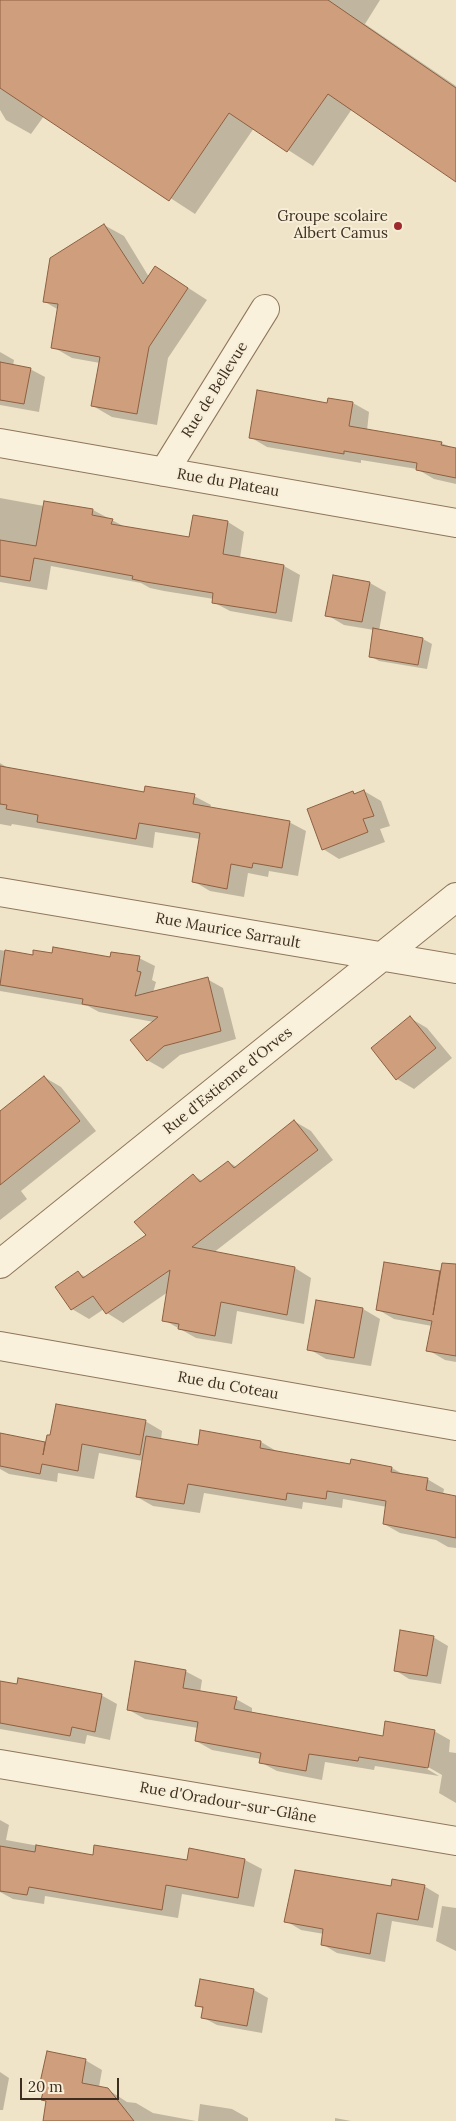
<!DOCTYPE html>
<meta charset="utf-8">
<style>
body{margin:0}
#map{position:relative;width:456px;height:2121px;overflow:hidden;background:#f0e4c8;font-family:Lora,serif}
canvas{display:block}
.scale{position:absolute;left:20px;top:2078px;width:99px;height:22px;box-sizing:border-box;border:2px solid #3d2e20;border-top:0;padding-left:6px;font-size:15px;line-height:18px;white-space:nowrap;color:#3d2e20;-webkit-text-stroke:4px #f7eed8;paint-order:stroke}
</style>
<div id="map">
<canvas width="456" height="2121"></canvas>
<div class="scale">20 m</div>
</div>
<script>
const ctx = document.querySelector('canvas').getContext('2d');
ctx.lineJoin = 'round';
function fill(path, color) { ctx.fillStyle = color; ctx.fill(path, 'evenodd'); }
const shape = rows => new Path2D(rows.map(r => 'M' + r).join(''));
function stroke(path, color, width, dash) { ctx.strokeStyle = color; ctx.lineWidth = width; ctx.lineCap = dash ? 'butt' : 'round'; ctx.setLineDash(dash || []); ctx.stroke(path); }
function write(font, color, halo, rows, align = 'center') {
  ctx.font = font + ' Lora,serif'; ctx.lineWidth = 4; ctx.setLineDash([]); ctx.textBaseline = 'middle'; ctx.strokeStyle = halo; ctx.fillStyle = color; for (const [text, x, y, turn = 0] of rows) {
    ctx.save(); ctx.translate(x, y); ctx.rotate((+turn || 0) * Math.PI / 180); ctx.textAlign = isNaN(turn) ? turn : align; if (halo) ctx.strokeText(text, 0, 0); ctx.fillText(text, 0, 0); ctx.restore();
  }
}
fill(shape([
 [0,0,380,0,365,24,456,86,456,180,352,109,313,166,254,128,195,214,44,116,31,134,6,120,0,110],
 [104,225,124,236,149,277,156,267,207,300,168,358,157,425,112,417,93,406,100,363,72,358,53,347,59,310,45,302],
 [0,352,14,360,13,366,30,369,45,377,39,412,0,405],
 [353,403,369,412,367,431,441,443,456,449,456,484,434,479,417,469,361,460,361,463,267,447,250,437,328,404],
 [0,498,44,506,93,510,125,527,190,539,228,522,244,532,240,558,284,566,300,575,292,622,230,611,213,602,214,599,164,591,150,588,141,583,51,566,47,590,0,582],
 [370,583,386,592,379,631,423,639,432,644,427,669,379,661,370,656,374,630,344,625,327,615],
 [0,763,11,770,145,794,194,796,211,805,210,808,289,822,306,831,298,876,269,871,268,877,248,873,244,897,210,891,193,881,200,839,155,832,153,848,12,824,11,826,0,824],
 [364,791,381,801,390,826,380,829,385,842,339,859,323,849,353,793,356,794],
 [0,950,34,956,139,958,155,966,152,980,156,982,153,993,207,979,223,988,236,1039,180,1055,163,1069,147,1060,154,1022,99,1012,88,1006,0,991],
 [410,1018,427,1028,452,1058,414,1089,397,1079],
 [44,1077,61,1087,96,1131,21,1191,27,1199,0,1220,0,1124],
 [294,1121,311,1131,333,1160,213,1253,295,1268,311,1278,304,1324,237,1311,232,1344,196,1338,164,1320,168,1292,123,1323,107,1313,104,1309,89,1319,72,1309,78,1273,86,1277,148,1235,193,1176,203,1181,228,1162,237,1167],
 [385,1264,440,1272,456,1281,456,1362,445,1360,428,1350,432,1326,394,1319,377,1309],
 [317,1301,363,1309,380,1319,371,1366,326,1359,309,1349],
 [145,1421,162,1431,161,1440,199,1446,261,1442,278,1452,351,1466,352,1460,392,1468,406,1476,427,1479,444,1489,443,1495,456,1497,456,1548,448,1547,436,1540,400,1533,384,1524,387,1507,343,1499,342,1508,303,1502,302,1509,204,1493,200,1513,153,1506,137,1497,143,1461,99,1453,94,1479,58,1473,57,1482,9,1474,0,1469,0,1434,46,1444],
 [433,1637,448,1646,441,1684,409,1679,395,1670],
 [185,1671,202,1680,200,1693,236,1699,252,1708,252,1714,384,1737,434,1731,450,1740,449,1752,456,1753,456,1803,439,1793,442,1775,423,1764,422,1766,439,1776,375,1766,374,1770,325,1762,322,1780,277,1771,260,1762,261,1759,212,1750,196,1741,198,1728,145,1719,129,1710],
 [0,1682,101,1695,117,1704,110,1740,87,1735,85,1744,0,1729],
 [0,1820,9,1825,6,1840,94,1856,188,1861,190,1849,245,1860,262,1869,254,1907,182,1894,178,1918,45,1896,44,1904,13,1899,0,1892],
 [424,1886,439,1895,433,1928,392,1921,385,1962,337,1953,322,1944,324,1934,301,1930,286,1921,392,1887],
 [442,1906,456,1908,456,1951,436,1941],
 [254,1990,268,1998,262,2033,217,2025,202,2017,204,2009,197,2005],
 [85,2060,102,2070,99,2087,107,2089,127,2102,136,2103,153,2113,196,2121,44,2121,47,2102,43,2099,45,2089,41,2086],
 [0,2072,9,2078,3,2110,0,2110],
 [200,2104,232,2109,248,2118,248,2121,198,2121],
 [335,2118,351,2121,335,2121]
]), '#0003');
const building = shape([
 [0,0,328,0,456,88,456,182,328,94,287,152,229,113,169,201,0,88,0,0],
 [104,224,143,284,155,266,188,288,149,347,137,414,91,406,100,357,51,348,58,304,43,302,50,258,104,224],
 [0,362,31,368,24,404,0,400,0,362],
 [257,390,327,403,328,398,353,402,349,426,442,442,441,445,456,448,456,478,416,470,417,463,344,451,344,454,249,438,257,390],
 [44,501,93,509,92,515,113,519,111,524,189,537,193,515,228,521,223,554,284,565,276,613,212,603,213,593,146,582,132,579,133,576,34,558,30,581,0,576,0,540,36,546,44,501],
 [333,575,370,582,362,622,325,616,333,575],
 [373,628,423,638,418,665,369,657,373,628],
 [0,766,144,792,145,786,195,794,193,804,290,821,282,868,253,863,252,868,231,864,227,889,192,882,200,833,139,823,136,839,37,822,38,815,6,809,7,805,0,804,0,766],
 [364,790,374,816,363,819,368,832,322,850,307,809,353,791,354,794,364,790],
 [53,947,110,957,111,952,140,956,137,971,141,972,135,996,208,977,221,1031,164,1046,147,1061,130,1040,158,1017,82,1004,83,999,0,985,5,950,33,955,33,950,52,953,53,947],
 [410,1016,436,1048,396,1080,371,1048,410,1016],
 [44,1076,80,1121,0,1185,0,1111,44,1076],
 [294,1120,318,1150,192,1247,295,1267,287,1315,221,1302,215,1336,178,1329,179,1324,162,1321,170,1270,106,1314,93,1296,71,1310,55,1287,78,1271,83,1278,146,1235,134,1222,193,1174,200,1182,228,1161,234,1168,294,1120],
 [384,1262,440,1271,433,1315,442,1263,456,1264,456,1356,426,1351,432,1321,376,1310,384,1262],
 [316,1300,363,1308,354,1358,307,1350,316,1300],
 [56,1404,146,1420,140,1455,82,1444,78,1471,42,1464,40,1474,0,1466,0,1433,45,1442,43,1455,47,1435,50,1435,56,1404],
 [200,1430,261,1441,260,1448,350,1464,351,1459,392,1467,391,1472,428,1478,426,1490,456,1496,456,1538,383,1524,386,1501,327,1491,326,1499,287,1493,286,1500,188,1484,184,1504,136,1497,146,1436,198,1445,200,1430],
 [400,1630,434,1636,427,1676,394,1671,400,1630],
 [135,1661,186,1670,183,1688,237,1697,234,1709,383,1736,385,1721,435,1730,428,1768,359,1757,358,1761,309,1754,306,1771,259,1763,261,1753,195,1741,198,1722,127,1710,135,1661],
 [18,1678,102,1694,95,1732,72,1727,70,1736,0,1723,0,1681,17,1684,18,1678],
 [36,1845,93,1855,94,1845,187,1860,189,1848,245,1859,238,1898,166,1885,162,1910,29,1887,27,1895,0,1891,0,1846,35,1852,36,1845],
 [295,1870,391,1886,392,1879,425,1885,418,1920,377,1913,370,1954,321,1945,323,1929,284,1922,295,1870],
 [200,1979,254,1989,247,2026,201,2018,203,2007,195,2006,200,1979],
 [47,2051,86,2059,82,2083,108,2088,134,2121,43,2121,46,2101,41,2100,44,2088,39,2087,47,2051]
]);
fill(building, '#cf9f7d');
stroke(building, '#8d5f41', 1);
const minor = shape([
 [0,443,456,523],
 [164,472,265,309],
 [0,892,456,969],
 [0,1264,456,897],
 [0,1346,456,1426],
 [0,1764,456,1841]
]);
stroke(minor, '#8d765c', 30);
stroke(minor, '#faf1dc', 28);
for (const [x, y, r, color] of [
 [398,226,5,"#9e2a2b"]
]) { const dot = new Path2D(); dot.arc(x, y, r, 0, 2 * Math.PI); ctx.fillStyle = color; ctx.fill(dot); stroke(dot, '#f7eed8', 2); }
write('15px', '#3d2e20', '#f7eed8', [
 ["Groupe scolaire",388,217],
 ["Albert Camus",388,234]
], 'right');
write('15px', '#3d2e20', '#f7eed8', [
 ["Rue de Bellevue",215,390,-58],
 ["Rue du Plateau",228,483,10],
 ["Rue Maurice Sarrault",228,931,10],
 ["Rue d'Estienne d'Orves",228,1081,-39],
 ["Rue du Coteau",228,1386,10],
 ["Rue d'Oradour-sur-Glâne",228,1803,10]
]);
</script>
